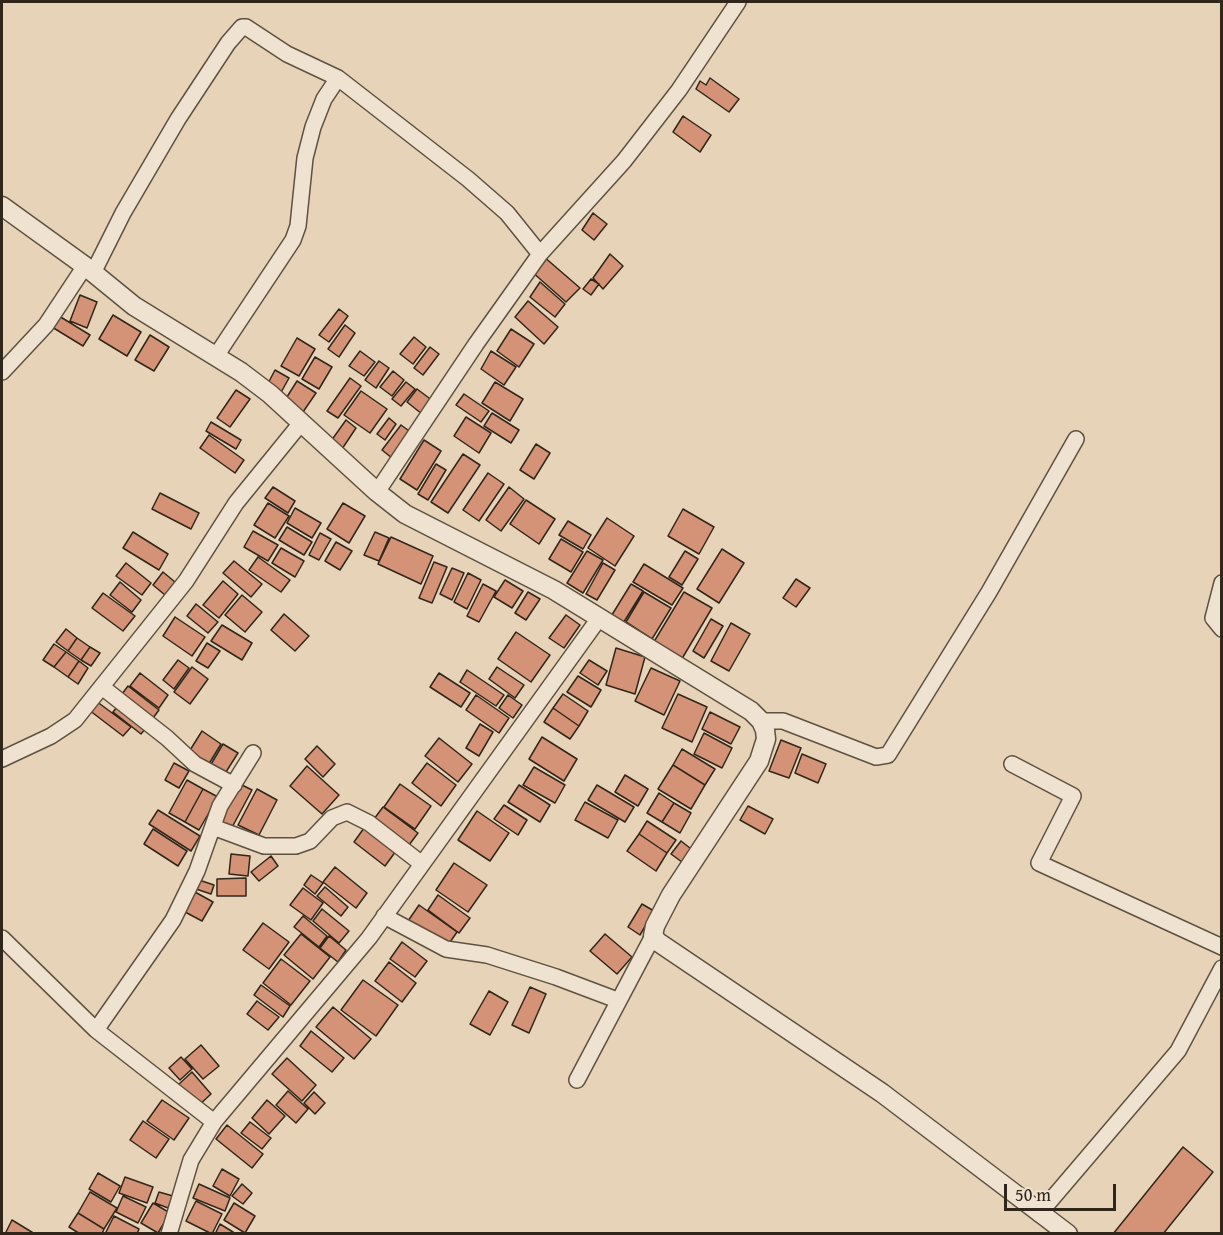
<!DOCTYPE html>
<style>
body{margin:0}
#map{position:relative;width:1223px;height:1235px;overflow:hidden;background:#e7d3b7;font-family:"Gentium Book Plus",serif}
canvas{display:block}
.frame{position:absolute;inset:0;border:3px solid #31261a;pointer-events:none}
.scale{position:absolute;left:1004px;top:1184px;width:112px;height:27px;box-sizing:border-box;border:3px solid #31261a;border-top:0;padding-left:8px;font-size:18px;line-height:21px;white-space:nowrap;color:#31261a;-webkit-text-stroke:4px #efe2d0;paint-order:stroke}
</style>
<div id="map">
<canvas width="1223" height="1235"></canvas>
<div class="frame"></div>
<div class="scale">50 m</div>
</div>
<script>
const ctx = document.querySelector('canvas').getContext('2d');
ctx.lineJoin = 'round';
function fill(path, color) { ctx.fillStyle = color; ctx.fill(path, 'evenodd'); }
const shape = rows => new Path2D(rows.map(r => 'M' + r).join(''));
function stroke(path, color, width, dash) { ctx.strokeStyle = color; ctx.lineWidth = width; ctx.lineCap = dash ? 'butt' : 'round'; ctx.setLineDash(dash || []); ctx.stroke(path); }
const building = shape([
 [710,78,739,99,729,112,696,89,700,81,706,85,710,78],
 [683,116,711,135,700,152,673,132,683,116],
 [593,213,607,224,594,240,582,230,593,213],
 [610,254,623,266,603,289,593,278,610,254],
 [543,256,580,288,566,302,531,271,543,256],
 [591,279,599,284,591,295,583,289,591,279],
 [540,282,565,304,555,317,530,297,540,282],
 [80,295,97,302,87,328,70,321,80,295],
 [528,301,558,327,544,344,515,317,528,301],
 [339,309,348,316,329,342,319,335,339,309],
 [113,315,141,332,127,356,99,339,113,315],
 [59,316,90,335,83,346,52,327,59,316],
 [345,325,355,333,339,357,328,349,345,325],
 [511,329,534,344,519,367,497,351,511,329],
 [150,335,169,347,154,371,135,360,150,335],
 [414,337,426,347,413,364,400,354,414,337],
 [297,338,315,349,299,376,281,366,297,338],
 [430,347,439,354,423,375,414,368,430,347],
 [360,351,375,362,364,376,349,366,360,351],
 [491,351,516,367,504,385,481,369,491,351],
 [315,357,332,367,319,389,302,379,315,357],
 [379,361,389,368,376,388,365,380,379,361],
 [275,370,289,378,279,396,265,389,275,370],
 [393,371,404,380,392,396,380,387,393,371],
 [350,378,361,386,338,418,327,411,350,378],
 [297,381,316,393,303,412,285,400,297,381],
 [406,382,415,389,401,406,392,399,406,382],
 [495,382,523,399,510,421,482,403,495,382],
 [417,389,433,401,422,414,407,402,417,389],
 [236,390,250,399,230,427,217,418,236,390],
 [361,391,387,409,370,433,344,415,361,391],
 [464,394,489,411,481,422,456,405,464,394],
 [492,413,519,430,511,443,484,426,492,413],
 [466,417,491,433,479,453,454,436,466,417],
 [389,418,396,424,385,440,377,434,389,418],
 [346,420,356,428,342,449,331,441,346,420],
 [211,422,241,440,236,449,206,431,211,422],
 [401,425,412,433,392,458,382,450,401,425],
 [209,435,244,460,235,473,200,448,209,435],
 [424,440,441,451,417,490,400,479,424,440],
 [536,444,550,453,534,479,520,470,536,444],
 [463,454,480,465,448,513,431,502,463,454],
 [436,464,446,470,428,500,418,494,436,464],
 [488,473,504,484,479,521,463,510,488,473],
 [273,487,295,501,288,513,265,498,273,487],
 [509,487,524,499,501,531,486,520,509,487],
 [160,493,199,513,191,529,152,509,160,493],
 [526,500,555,519,539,544,510,524,526,500],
 [268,503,289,516,275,538,254,525,268,503],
 [343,503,365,516,349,543,327,529,343,503],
 [295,508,321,523,312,538,287,523,295,508],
 [683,509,714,527,699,554,668,536,683,509],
 [607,518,634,536,615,566,588,548,607,518],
 [568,521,591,535,583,549,559,535,568,521],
 [287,527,312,542,304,555,279,540,287,527],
 [253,531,278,545,268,561,244,547,253,531],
 [133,532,168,554,159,570,123,548,133,532],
 [375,532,389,538,379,561,364,555,375,532],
 [320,533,331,539,319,560,309,555,320,533],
 [391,537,433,556,421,584,378,564,391,537],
 [561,539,583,552,571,572,549,559,561,539],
 [336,542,352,551,340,570,325,561,336,542],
 [281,548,304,561,295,577,272,563,281,548],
 [722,549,744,563,719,603,697,589,722,549],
 [587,551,603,560,583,593,567,583,587,551],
 [685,551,698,559,682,585,669,577,685,551],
 [258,557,290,580,281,592,249,570,258,557],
 [234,561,262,584,251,597,223,573,234,561],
 [434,562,447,567,432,603,419,598,434,562],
 [126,563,151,583,142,595,116,576,126,563],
 [603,563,615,570,597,600,586,594,603,563],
 [644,564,683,588,672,605,633,582,644,564],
 [452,568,464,573,452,600,440,594,452,568],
 [163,572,175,582,165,595,153,585,163,572],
 [468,573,481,580,467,609,454,602,468,573],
 [796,579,810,588,796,607,783,598,796,579],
 [505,580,523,591,512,608,494,597,505,580],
 [223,581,238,594,219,618,203,605,223,581],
 [120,582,141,600,132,612,110,595,120,582],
 [483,584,496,591,479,622,467,616,483,584],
 [631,584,643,591,622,625,610,618,631,584],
 [528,592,540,599,526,620,515,613,528,592],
 [644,592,671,608,652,639,626,622,644,592],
 [684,592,712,608,680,662,652,645,684,592],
 [103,593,135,616,123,631,92,608,103,593],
 [242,595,262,612,245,632,225,615,242,595],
 [196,604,218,622,208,633,187,616,196,604],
 [284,614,309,636,295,651,271,630,284,614],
 [566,615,580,625,564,648,549,638,566,615],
 [175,617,205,637,192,656,163,636,175,617],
 [711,619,723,626,704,658,693,651,711,619],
 [731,623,750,634,729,671,711,661,731,623],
 [222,625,252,643,242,660,211,641,222,625],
 [66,629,77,638,68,651,56,642,66,629],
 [516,632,550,655,531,682,498,659,516,632],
 [77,638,90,647,81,660,68,651,77,638],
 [207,643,220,651,208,668,196,661,207,643],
 [54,644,66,652,54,667,43,660,54,644],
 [90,647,100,653,91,666,81,660,90,647],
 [616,648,645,657,635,694,606,685,616,648],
 [66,652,79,661,68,677,54,667,66,652],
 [178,660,189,668,174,689,163,680,178,660],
 [589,660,607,671,598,685,580,673,589,660],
 [79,661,88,668,78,684,68,677,79,661],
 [192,667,208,679,190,704,174,692,192,667],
 [497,667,524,685,515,698,489,679,497,667],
 [651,668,680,681,664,715,635,701,651,668],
 [467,670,504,695,496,706,460,682,467,670],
 [140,673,168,695,159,708,130,686,140,673],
 [439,673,470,693,461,707,430,687,439,673],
 [578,676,601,690,591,707,567,692,578,676],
 [128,686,159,710,150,722,119,698,128,686],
 [563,694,588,711,579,726,553,708,563,694],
 [678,694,707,707,692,742,662,728,678,694],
 [476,695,509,718,499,733,466,710,476,695],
 [508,695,522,705,513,718,499,708,508,695],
 [96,701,131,727,123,736,89,710,96,701],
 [121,702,149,724,141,734,113,712,121,702],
 [553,708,579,726,570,739,544,722,553,708],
 [710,712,740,727,731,744,702,729,710,712],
 [480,724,493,732,479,756,466,748,480,724],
 [202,731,221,744,207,767,187,755,202,731],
 [704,733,732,748,722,768,694,754,704,733],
 [542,737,577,759,564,781,529,759,542,737],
 [439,738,472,764,458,782,425,756,439,738],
 [781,740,801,748,789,778,769,771,781,740],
 [223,744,238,753,224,775,210,766,223,744],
 [317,746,335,764,323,777,305,759,317,746],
 [682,749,715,769,705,785,673,765,682,749],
 [802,754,826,764,818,783,795,773,802,754],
 [174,763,189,771,179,788,165,780,174,763],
 [427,763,456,785,441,806,412,783,427,763],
 [673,765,705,785,691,809,658,789,673,765],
 [307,766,339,795,322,814,290,786,307,766],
 [534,767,565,785,555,803,523,785,534,767],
 [625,775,648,789,638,806,615,792,625,775],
 [187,780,203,789,185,822,169,813,187,780],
 [240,784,252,790,229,833,217,826,240,784],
 [400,784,431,806,415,829,384,807,400,784],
 [519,785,550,805,540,822,508,802,519,785],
 [597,785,634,807,625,822,588,800,597,785],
 [203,789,218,797,199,830,185,822,203,789],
 [257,789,277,800,259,835,238,825,257,789],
 [659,793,674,803,662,822,647,813,659,793],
 [585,802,618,820,608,838,575,820,585,802],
 [674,803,691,813,680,833,662,822,674,803],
 [504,805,527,820,518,835,494,819,504,805],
 [748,806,773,819,765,834,740,820,748,806],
 [383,807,418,833,406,849,371,823,383,807],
 [158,810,200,836,191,851,149,824,158,810],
 [477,811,509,833,490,861,458,840,477,811],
 [647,821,676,840,667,853,639,834,647,821],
 [364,828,396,851,385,866,354,842,364,828],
 [153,829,187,851,178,866,144,844,153,829],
 [639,834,667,853,656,871,627,851,639,834],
 [681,841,695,852,686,865,671,854,681,841],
 [231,854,250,856,248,876,229,874,231,854],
 [271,856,278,866,259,881,251,872,271,856],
 [454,863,487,885,468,912,436,890,454,863],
 [335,867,367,893,356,908,323,882,335,867],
 [311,875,323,883,315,894,304,885,311,875],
 [246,878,246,896,217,896,217,879,246,878],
 [199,880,214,885,211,894,196,889,199,880],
 [325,887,348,907,341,916,317,896,325,887],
 [303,888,323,903,311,920,290,905,303,888],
 [195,892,213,902,202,921,185,912,195,892],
 [438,895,470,918,459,933,428,910,438,895],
 [642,904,654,911,640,935,628,927,642,904],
 [419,905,457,932,446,948,408,921,419,905],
 [322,909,349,931,339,943,313,921,322,909],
 [303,916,327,936,319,947,294,927,303,916],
 [263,923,289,942,269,969,243,950,263,923],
 [301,934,330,957,313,979,284,955,301,934],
 [605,934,632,957,617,974,590,951,605,934],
 [329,936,346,950,338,962,320,948,329,936],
 [402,942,427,961,415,977,390,959,402,942],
 [281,959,310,981,291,1005,263,983,281,959],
 [389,962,416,983,402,1002,375,981,389,962],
 [363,980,398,1005,376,1036,341,1010,363,980],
 [261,985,290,1006,283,1017,254,995,261,985],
 [530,987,546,994,529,1033,512,1025,530,987],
 [489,991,508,1002,490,1035,470,1024,489,991],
 [257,1001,279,1017,268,1030,247,1014,257,1001],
 [333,1007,371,1039,354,1059,316,1027,333,1007],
 [311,1031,344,1058,332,1072,300,1046,311,1031],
 [201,1045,219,1066,203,1079,185,1059,201,1045],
 [181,1057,192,1069,180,1080,169,1068,181,1057],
 [287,1058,316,1085,302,1101,272,1074,287,1058],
 [192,1072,211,1094,197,1107,178,1085,192,1072],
 [288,1091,308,1109,296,1123,276,1105,288,1091],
 [314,1092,325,1103,315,1114,304,1103,314,1092],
 [162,1100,189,1118,174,1140,147,1121,162,1100],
 [267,1100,285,1116,269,1134,252,1118,267,1100],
 [143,1121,169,1139,156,1158,130,1140,143,1121],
 [250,1122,271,1138,262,1149,241,1133,250,1122],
 [227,1125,263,1154,252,1168,216,1139,227,1125],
 [1183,1147,1213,1172,1163,1234,1113,1234,1183,1147],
 [222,1169,239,1179,230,1196,213,1186,222,1169],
 [98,1173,120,1186,111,1202,89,1189,98,1173],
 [125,1177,153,1187,147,1203,119,1193,125,1177],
 [199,1184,230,1198,225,1211,193,1198,199,1184],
 [242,1184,252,1193,243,1204,232,1196,242,1184],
 [90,1192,117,1208,104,1229,78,1213,90,1192],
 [159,1192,173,1196,168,1208,155,1203,159,1192],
 [123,1196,146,1207,138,1223,116,1212,123,1196],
 [196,1201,222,1214,212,1234,186,1221,196,1201],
 [153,1203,170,1213,158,1233,141,1223,153,1203],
 [234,1203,255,1216,245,1233,224,1220,234,1203],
 [78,1213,104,1229,102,1234,80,1234,69,1227,78,1213],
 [114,1216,139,1229,137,1234,105,1234,114,1216],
 [12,1220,35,1234,5,1234,12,1220],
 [220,1224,233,1232,232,1234,215,1234,220,1224]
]);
fill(building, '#d49377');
stroke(building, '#31261a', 1.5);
const minor = shape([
 [93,273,123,213,178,119,228,43,242,27,246,27,287,54,338,78,468,179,507,213,540,254],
 [216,356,293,240,298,226,305,158,313,127,324,99,338,78],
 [2,372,46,325,85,266],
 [377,492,476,344,540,254,624,161,679,90,738,2],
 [1222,583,1213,618,1222,629],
 [102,687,167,738,195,764,234,785],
 [761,721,783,721,876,757,888,755,989,592,1076,439],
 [2,759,51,736,75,720,186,581,236,503,301,423],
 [1012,764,1073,796,1039,863,1222,947],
 [213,827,264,846,296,846,310,841,332,818,347,812,369,823,422,864],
 [384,916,446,949,487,955,556,977,617,1000],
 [2,938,96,1030,214,1122],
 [96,1030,173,920,197,871,220,806,253,753],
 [577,1080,653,936],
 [1039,1214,1178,1051,1222,968],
 [169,1234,191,1160,214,1122,369,938,600,617]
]);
const tertiary = shape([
 [2,206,85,266,134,306,241,372,270,394,377,492,405,514,554,590,751,711,761,721,765,730,766,739,759,761,671,895,655,926,653,936,658,942,882,1093,1068,1234]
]);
stroke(minor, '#5e5141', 18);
stroke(tertiary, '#5e5141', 21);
stroke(minor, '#efe2d0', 15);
stroke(tertiary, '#efe2d0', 18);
</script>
